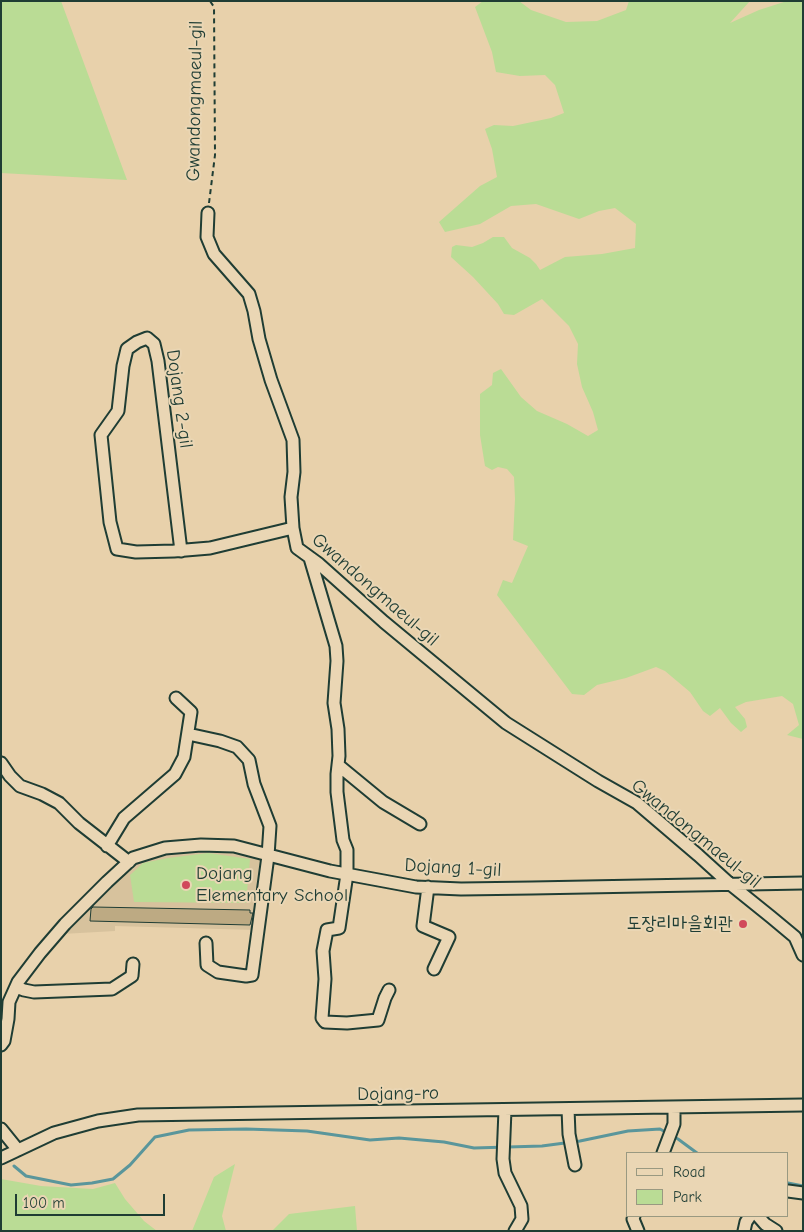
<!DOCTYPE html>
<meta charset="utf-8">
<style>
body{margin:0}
#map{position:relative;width:804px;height:1232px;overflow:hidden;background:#e8d1ab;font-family:"Comic Neue",sans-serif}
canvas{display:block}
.frame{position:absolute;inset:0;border:2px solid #1f3d34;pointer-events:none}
.legend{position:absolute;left:626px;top:1152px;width:162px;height:65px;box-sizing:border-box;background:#ead6b4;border:1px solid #999981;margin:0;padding:6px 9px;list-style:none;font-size:15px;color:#1f3d34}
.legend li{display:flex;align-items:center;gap:10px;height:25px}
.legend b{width:25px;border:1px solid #999981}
.scale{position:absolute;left:15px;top:1194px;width:150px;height:22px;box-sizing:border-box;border:2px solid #1f3d34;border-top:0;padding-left:6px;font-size:15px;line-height:18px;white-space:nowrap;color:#1f3d34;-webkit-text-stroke:4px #ead6b4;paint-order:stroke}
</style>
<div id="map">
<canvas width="804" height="1232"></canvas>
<div class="frame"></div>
<ul class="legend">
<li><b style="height:6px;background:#ead6b4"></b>Road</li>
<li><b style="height:14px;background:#badc95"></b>Park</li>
</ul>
<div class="scale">100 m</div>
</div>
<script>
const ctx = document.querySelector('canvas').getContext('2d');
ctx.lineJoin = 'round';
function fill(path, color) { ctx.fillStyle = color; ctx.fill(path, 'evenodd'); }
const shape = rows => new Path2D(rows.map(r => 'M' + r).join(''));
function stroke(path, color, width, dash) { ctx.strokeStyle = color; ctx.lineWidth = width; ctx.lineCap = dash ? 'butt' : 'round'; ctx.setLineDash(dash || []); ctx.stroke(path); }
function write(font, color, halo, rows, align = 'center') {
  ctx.font = font + ' "Comic Neue","Poor Story",sans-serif'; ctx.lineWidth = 4; ctx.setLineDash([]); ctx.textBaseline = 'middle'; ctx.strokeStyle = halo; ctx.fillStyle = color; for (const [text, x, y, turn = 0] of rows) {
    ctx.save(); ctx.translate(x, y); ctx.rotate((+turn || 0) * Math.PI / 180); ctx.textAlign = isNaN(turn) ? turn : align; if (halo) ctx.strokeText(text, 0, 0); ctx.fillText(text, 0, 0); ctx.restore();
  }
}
fill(shape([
 [206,849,230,851,262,857,255,930,115,926,115,931,62,934,99,896,124,874,146,858,175,852]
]), '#d7c29d');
fill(shape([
 [1,1,61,1,127,180,1,173],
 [483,1,519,1,531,10,566,22,597,21,626,10,629,1,750,1,730,23,759,10,787,1,803,1,803,739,787,735,799,725,793,704,782,696,746,702,735,707,745,719,747,727,741,732,731,723,720,708,710,716,703,711,690,692,665,671,656,667,626,678,597,685,584,695,572,694,497,595,503,580,512,583,528,546,513,540,515,499,514,477,507,469,498,467,492,470,485,466,480,435,480,394,492,385,493,373,501,369,521,397,537,411,567,424,588,436,598,430,593,412,582,387,577,364,578,344,569,326,542,299,514,315,504,314,498,304,473,277,451,257,452,247,456,245,472,247,483,243,493,237,504,237,512,248,530,258,536,264,540,270,565,257,602,254,635,248,636,224,615,208,599,211,579,219,536,204,511,206,480,224,445,232,439,222,480,186,497,177,492,149,485,129,494,125,513,126,551,118,564,113,555,85,545,75,520,76,496,72,492,52,475,7],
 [208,853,250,859,246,903,134,902,130,875,143,863,168,858],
 [235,1164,222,1216,226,1231,192,1231,214,1177],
 [1,1179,41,1186,93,1189,115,1183,125,1199,144,1221,157,1231,1,1231],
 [355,1206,357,1231,272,1231,289,1214]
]), '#badc95');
stroke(shape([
 [14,1166,26,1176,71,1185,92,1183,113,1179,130,1165,155,1137,189,1130,246,1129,307,1131,370,1140,399,1138,444,1142,474,1148,542,1146,580,1141,628,1131,660,1129,678,1139,697,1153],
 [788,1183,803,1186]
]), '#5a969b', 3);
const building = shape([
 [93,907,250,910,250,913,253,913,250,925,90,921,91,909,93,907]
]);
fill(building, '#bdaa83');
stroke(building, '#1f3d34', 1);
const minor = shape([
 [208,213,207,237,214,254,249,294,254,311,259,339,271,380,293,440,294,472,291,497,293,528,297,548,319,564,384,622,506,723,598,781,637,803,698,855,730,884,771,917,795,937,803,955],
 [181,551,158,361,154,344,147,338,137,342,127,349,123,366,118,411,101,435,110,522,117,549,136,552,174,551,210,548,293,528],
 [310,558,336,646,337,661,334,703,338,729,339,756,337,774,337,792,343,840,347,850,347,874,339,928,327,930,323,951,325,979,322,1018,325,1022,347,1023,378,1020,385,998,389,990],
 [188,734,220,741,237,747,249,760,254,784,270,826,268,856,252,975,246,976,218,972,207,965,206,943],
 [1,763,10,776,20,786,42,794,59,803,79,823,129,862],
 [338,765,383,802,420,824],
 [107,846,124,818,175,774,184,757,191,712,176,698],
 [428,887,423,926,449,937,434,969],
 [16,987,24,990,34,992,112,989,132,976,133,964],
 [1,1045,4,1041,8,1019,9,1002,18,982,40,953,65,924,107,882,133,858,165,848,201,845,234,846,330,871,416,887,461,889,532,888,803,883],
 [568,1109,569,1134,575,1165],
 [505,1110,503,1159,505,1173,521,1206,522,1219,515,1231],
 [1,1129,18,1150],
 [663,1153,674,1124,674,1107],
 [1,1158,54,1133,98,1121,138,1115,803,1105],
 [788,1191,803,1193],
 [634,1216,633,1219,638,1231],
 [758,1216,765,1224,776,1231],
 [744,1231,746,1222,750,1216]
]);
stroke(minor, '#1f3d34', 15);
stroke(shape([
 [209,203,215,155,214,7,210,1]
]), '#1f3d34', 2, [5, 4]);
stroke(minor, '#ead6b4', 11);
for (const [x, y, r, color] of [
 [186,885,5,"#d1495b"],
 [743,924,5,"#d1495b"]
]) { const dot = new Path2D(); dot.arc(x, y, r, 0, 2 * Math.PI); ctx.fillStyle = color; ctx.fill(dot); stroke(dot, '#ead6b4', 2); }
write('19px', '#1f3d34', '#ead6b4', [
 ["Gwandongmaeul-gil",195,101,-89],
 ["Dojang 2-gil",179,399,82],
 ["Gwandongmaeul-gil",375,590,41],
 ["Gwandongmaeul-gil",696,834,39],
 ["Dojang 1-gil",453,868,3],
 ["Dojang-ro",398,1094,-1]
]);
write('19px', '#1f3d34', '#ead6b4', [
 ["Dojang",196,874],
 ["Elementary School",196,896],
 ["도장리마을회관",733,924,"right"]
], 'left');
</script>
